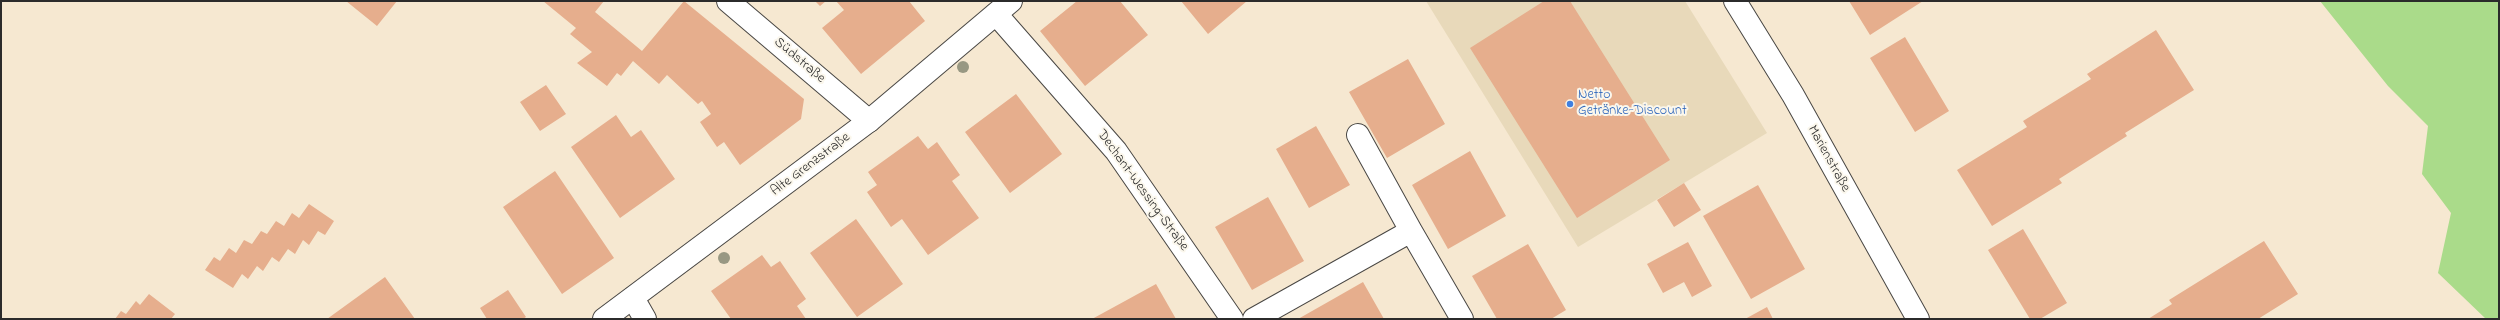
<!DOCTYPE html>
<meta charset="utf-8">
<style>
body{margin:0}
#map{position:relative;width:2500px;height:320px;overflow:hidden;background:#f6e8d1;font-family:"Indie Flower",sans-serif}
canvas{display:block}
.frame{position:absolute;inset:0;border:2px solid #2b2b2b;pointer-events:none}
</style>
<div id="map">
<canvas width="2500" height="320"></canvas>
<div class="frame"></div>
</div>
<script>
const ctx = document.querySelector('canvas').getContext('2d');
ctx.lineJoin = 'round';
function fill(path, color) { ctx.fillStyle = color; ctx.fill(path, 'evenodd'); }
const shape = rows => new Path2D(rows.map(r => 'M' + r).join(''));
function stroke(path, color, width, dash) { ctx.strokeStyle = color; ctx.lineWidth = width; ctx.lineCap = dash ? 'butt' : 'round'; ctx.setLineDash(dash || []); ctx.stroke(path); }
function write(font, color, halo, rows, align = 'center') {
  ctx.font = font + ' "Indie Flower",sans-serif'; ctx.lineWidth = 4; ctx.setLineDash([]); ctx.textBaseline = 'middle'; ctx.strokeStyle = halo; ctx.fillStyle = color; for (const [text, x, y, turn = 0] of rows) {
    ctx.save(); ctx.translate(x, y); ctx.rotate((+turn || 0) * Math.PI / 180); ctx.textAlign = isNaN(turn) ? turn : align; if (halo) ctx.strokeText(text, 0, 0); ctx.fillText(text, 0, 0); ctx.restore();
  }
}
fill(shape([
 [1426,1,1685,1,1767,133,1578,247]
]), '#e8d9ba');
fill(shape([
 [2320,1,2499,1,2499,319,2486,319,2438,273,2451,213,2422,174,2428,126,2388,86]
]), '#aadb8a');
fill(shape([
 [346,1,397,1,377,26],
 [543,1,604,1,595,12,642,51,684,1,804,99,801,119,740,165,724,142,717,147,700,122,711,114,702,101,698,104,667,75,659,84,633,61,621,76,617,73,607,86,577,63,592,52,570,34,576,28],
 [815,1,826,1,820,6],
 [836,1,909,1,925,21,861,74,822,28,844,10],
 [1077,1,1120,1,1148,35,1085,86,1040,31],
 [1181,1,1247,1,1208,34],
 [1544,1,1570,1,1670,160,1577,218,1470,48],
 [1849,1,1923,1,1870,35],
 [2156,30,2194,90,2125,133,2127,136,2059,179,2062,183,1992,226,1957,170,2027,127,2023,121,2091,79,2087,74],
 [1905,37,1949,111,1915,132,1870,58],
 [1408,59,1445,124,1387,158,1349,92],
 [546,85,566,114,540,131,520,102],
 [1016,94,1062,154,1010,193,965,132],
 [616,115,631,137,641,130,675,179,620,218,571,147],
 [1316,126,1350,185,1309,208,1276,149],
 [918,136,928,149,937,142,960,175,952,181,979,218,928,255,902,219,891,227,867,192,877,185,868,172],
 [1470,151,1506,216,1448,249,1412,185],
 [555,171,614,258,562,294,503,207],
 [1684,183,1701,210,1674,227,1657,200],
 [1758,185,1805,269,1751,299,1703,216],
 [1268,197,1304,261,1252,290,1215,227],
 [309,204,334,221,325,235,318,231,309,245,303,240,295,254,288,249,279,262,272,257,263,271,257,266,248,279,242,274,233,288,205,270,214,257,220,261,229,248,236,253,244,240,252,244,261,231,267,234,276,221,284,226,292,213,299,218],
 [856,219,903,284,857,317,810,253],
 [2023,229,2067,303,2040,319,2030,319,1988,250],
 [2264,241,2298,294,2258,319,2148,319,2172,304,2169,300],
 [1688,242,1712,286,1692,297,1684,282,1663,293,1647,264],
 [1528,244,1566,310,1551,319,1497,319,1472,276],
 [762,255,771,267,780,261,806,299,797,306,806,319,731,319,711,291],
 [385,277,415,319,327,319],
 [1363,282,1384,319,1298,319,1335,298],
 [1156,284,1176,319,1092,319,1125,301],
 [508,290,526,317,523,319,487,319,480,308],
 [149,294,175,314,171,319,115,319,121,311,126,314,136,301,140,305],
 [1767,307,1773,319,1745,319]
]), '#e6ae8d');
const minor = shape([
 [728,1,869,121],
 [996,14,1116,151,1232,319],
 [1358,135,1411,231],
 [633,298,645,319],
 [1254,319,1411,231,1462,319]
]);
const tertiary = shape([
 [1735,1,1793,95,1918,319],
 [604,319,869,121,1011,1]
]);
stroke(minor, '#494744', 24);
stroke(tertiary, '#494744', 24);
stroke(minor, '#fff', 22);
stroke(tertiary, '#fff', 22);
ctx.fillStyle = '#989883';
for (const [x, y] of [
 [963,67],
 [724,258]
]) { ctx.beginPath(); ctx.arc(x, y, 6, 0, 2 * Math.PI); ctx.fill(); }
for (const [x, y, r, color] of [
 [1570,104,4,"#3f7fe0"]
]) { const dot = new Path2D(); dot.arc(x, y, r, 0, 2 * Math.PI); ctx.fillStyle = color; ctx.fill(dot); stroke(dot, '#fbf7ec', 1.5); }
write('14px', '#2b2b2b', '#fbf7ec', [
 ["Südstraße",799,61,40],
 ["Marienstraße",1828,159,61],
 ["Alte Grenzstraße",811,165,-37],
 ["Dechant-Wessing-Straße",1142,191,54]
]);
write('14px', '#366cbe', '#fbf7ec', [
 ["Netto",1578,96],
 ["Getränke-Discount",1578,112]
], 'left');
</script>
